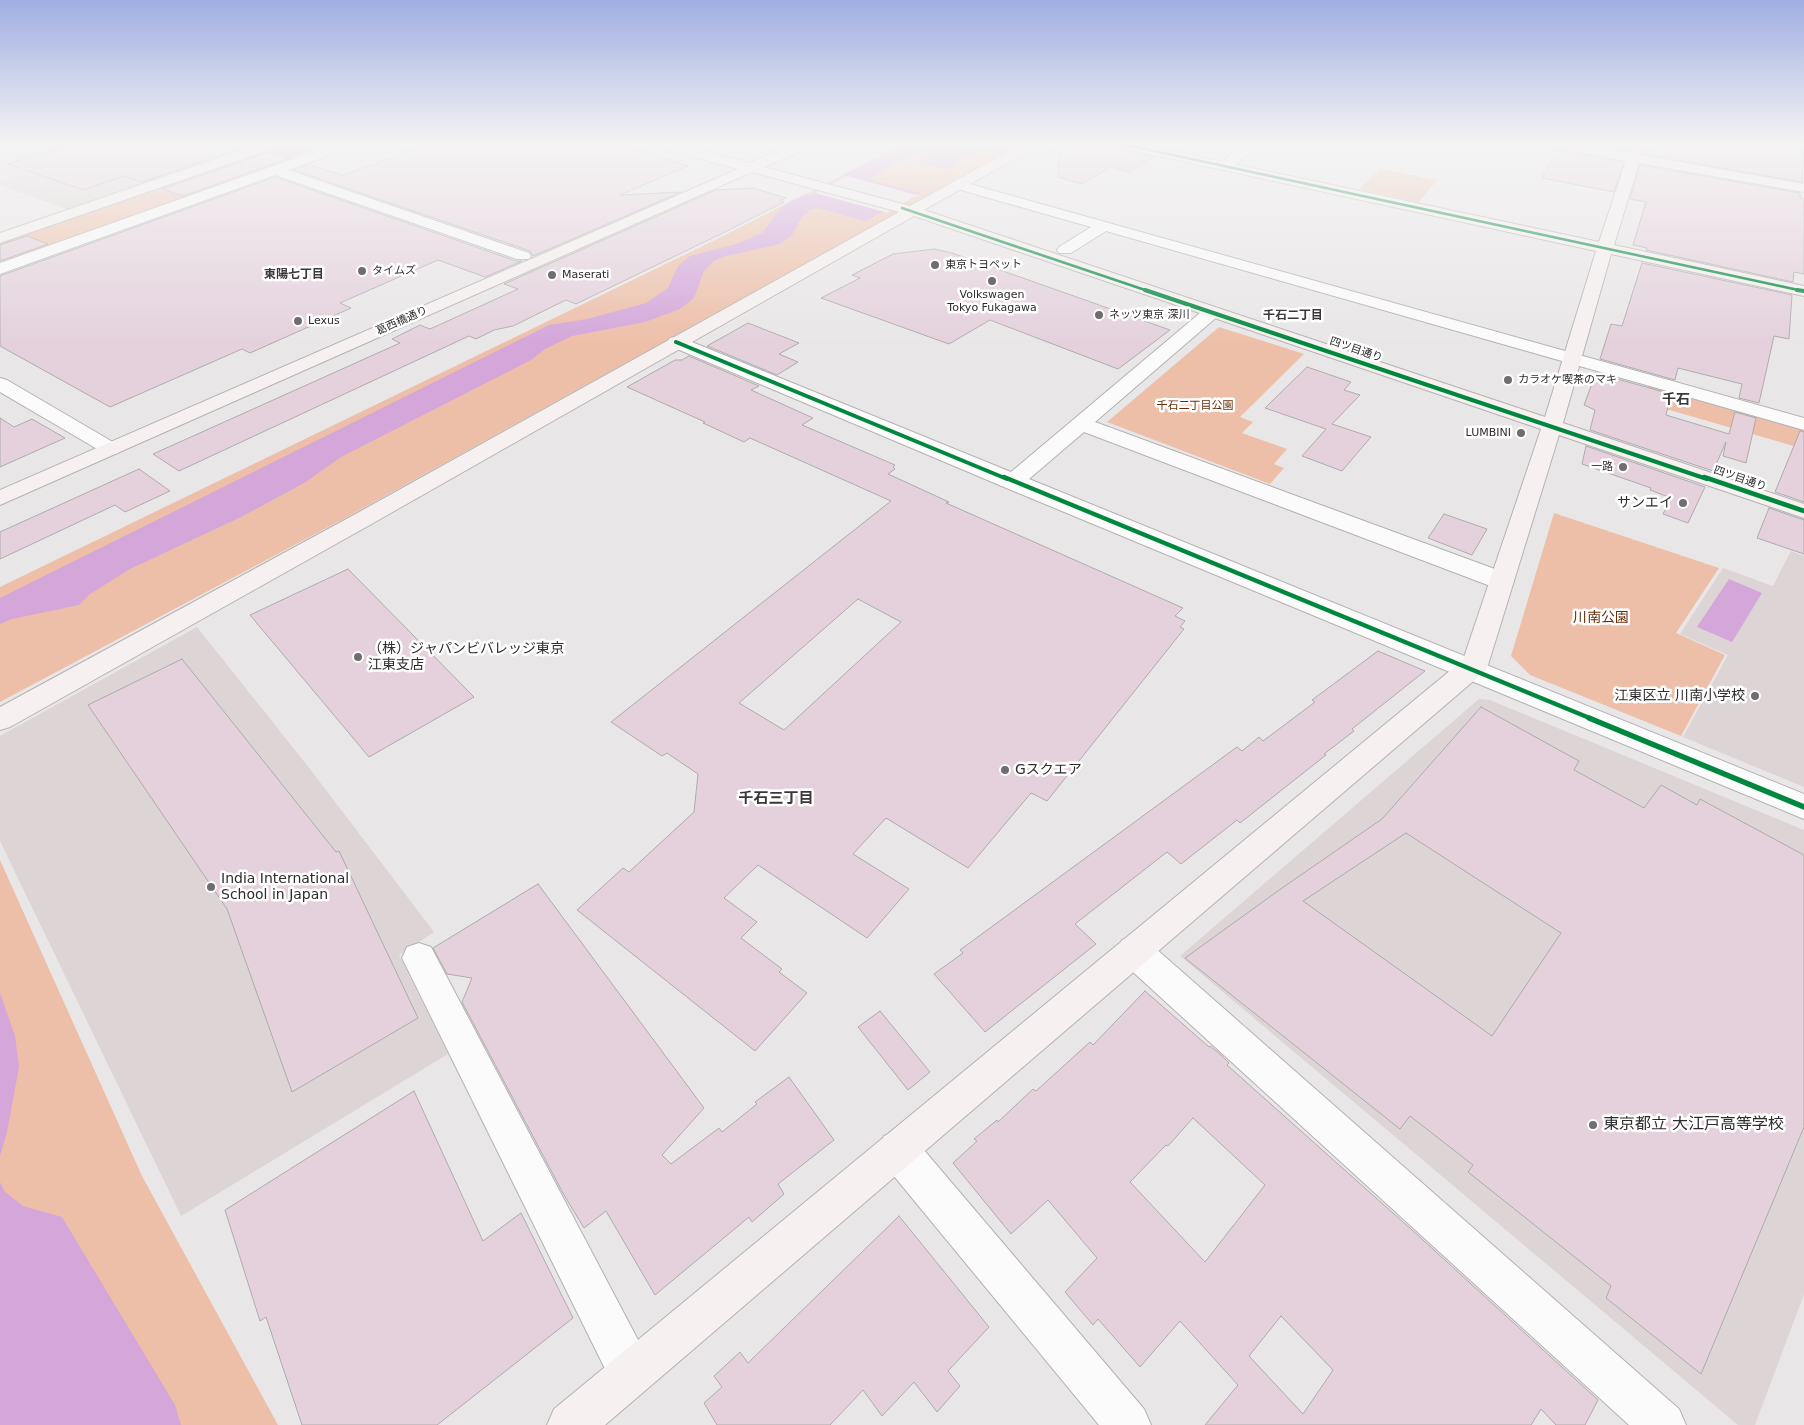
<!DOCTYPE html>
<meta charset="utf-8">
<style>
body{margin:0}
canvas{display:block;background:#e9e6e7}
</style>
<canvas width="1804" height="1425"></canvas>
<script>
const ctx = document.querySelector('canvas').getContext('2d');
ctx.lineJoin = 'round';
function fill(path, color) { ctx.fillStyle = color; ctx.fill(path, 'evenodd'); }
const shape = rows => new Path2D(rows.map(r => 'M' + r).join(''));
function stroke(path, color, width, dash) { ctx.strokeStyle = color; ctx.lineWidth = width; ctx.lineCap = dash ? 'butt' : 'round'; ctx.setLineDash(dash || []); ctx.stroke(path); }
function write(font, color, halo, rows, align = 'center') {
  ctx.font = font + ' "DejaVu Sans","Noto Sans JP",sans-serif'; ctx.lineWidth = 5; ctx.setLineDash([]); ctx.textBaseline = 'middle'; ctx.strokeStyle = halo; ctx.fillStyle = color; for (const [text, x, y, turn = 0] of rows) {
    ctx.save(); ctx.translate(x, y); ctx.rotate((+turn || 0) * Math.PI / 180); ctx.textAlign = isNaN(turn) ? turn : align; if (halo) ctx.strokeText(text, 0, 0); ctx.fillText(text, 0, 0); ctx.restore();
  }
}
fill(shape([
 [0,144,261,144,69,210,0,185,0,180,10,177,0,173],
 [1791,551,1804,556,1804,787,1683,737,1728,655,1680,634,1723,568,1773,586],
 [197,627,310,769,434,932,399,955,448,1054,181,1216,0,841,0,736],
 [1479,699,1490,700,1804,830,1804,1294,1755,1425,1738,1425,1180,956]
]), '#ddd4d5');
fill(shape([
 [279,144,340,144,0,267,0,241],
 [903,144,1021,144,347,517,0,702,0,587,713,241],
 [1380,169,1437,180,1419,202,1359,189],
 [1219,327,1304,354,1240,417,1253,422,1242,433,1287,449,1274,464,1284,468,1270,484,1107,422],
 [1648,385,1804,429,1804,449,1642,402],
 [1554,513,1719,568,1676,633,1725,655,1681,736,1530,675,1511,656],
 [0,860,142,1176,278,1425,0,1425]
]), '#edbfa8');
fill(shape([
 [295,144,311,144,300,148,302,153,257,170,239,164],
 [906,144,936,144,868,179,921,193,918,194,912,195,885,211,865,221,818,208,810,210,802,217,792,235,780,244,726,256,714,261,704,271,694,298,680,309,645,322,572,336,545,349,531,360,341,457,304,483,241,517,130,569,90,594,79,605,12,619,0,624,0,598,549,325,587,319,646,303,668,288,678,266,690,256,736,244,762,233,778,211,790,201,814,193,845,176,842,175],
 [952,144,992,144,946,169,917,162],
 [1729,579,1762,593,1732,642,1697,627],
 [0,993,15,1036,19,1067,7,1132,0,1156],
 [0,1182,4,1191,23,1206,62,1217,175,1405,181,1425,0,1425]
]), '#d4a6da');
fill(shape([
 [847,176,920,196,913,197,888,213,815,193]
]), '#e9e6e7');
const building = shape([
 [75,144,143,144,153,147,162,144,249,145,142,182,124,176,83,190,8,164,75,144],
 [418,144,616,144,688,166,620,195,681,192,533,256,530,251,294,170,309,165,343,175,418,148,418,144],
 [1056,144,1113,144,1122,150,1153,157,1129,172,1111,167,1082,184,1058,177,1060,154,1055,152,1056,144],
 [1590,144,1618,144,1629,146,1628,151,1590,144],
 [1656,144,1804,144,1802,182,1643,154,1645,148,1656,150,1656,144],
 [1557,150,1624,162,1614,192,1542,178,1557,150],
 [269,152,289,158,183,196,162,189,269,152],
 [1640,165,1800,193,1800,198,1804,199,1804,274,1794,272,1793,282,1646,250,1647,248,1633,245,1646,202,1630,199,1640,165],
 [275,177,516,261,522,261,485,277,438,260,340,303,351,308,250,353,242,349,110,407,0,346,0,276,275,177],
 [753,188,786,198,780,200,784,202,727,231,576,304,566,300,513,326,494,330,476,339,469,336,179,471,153,454,400,343,392,339,420,325,430,329,518,289,504,284,716,190,753,188],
 [27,236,48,244,0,261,0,245,27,236],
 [934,249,952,253,1170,330,1118,369,990,320,949,344,821,298,860,278,852,275,893,254,934,249],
 [1642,263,1792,295,1789,339,1774,336,1759,403,1739,398,1742,384,1678,368,1675,380,1600,359,1611,324,1622,326,1642,263],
 [748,323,799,343,779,354,798,362,777,375,707,346,748,323],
 [689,356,759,386,751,390,813,418,802,425,895,465,893,467,895,469,888,474,949,502,946,503,1183,608,1175,616,1185,621,1180,627,1184,629,1047,801,1031,793,968,868,886,818,853,854,909,889,867,938,758,865,724,898,757,922,741,938,782,969,779,972,807,993,755,1051,577,910,623,868,629,872,694,812,698,774,667,753,662,756,611,722,891,501,750,438,744,442,703,423,705,422,627,387,675,360,682,360,689,356],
 [858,599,901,622,784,730,739,703,858,599],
 [1307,367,1351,382,1344,390,1360,395,1332,424,1371,437,1342,471,1302,456,1326,429,1265,408,1307,367],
 [1596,373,1671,394,1666,415,1729,434,1735,412,1756,418,1746,463,1723,456,1726,442,1713,471,1590,430,1595,410,1584,405,1596,373],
 [0,418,14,427,32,419,65,438,0,467,0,418],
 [1800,431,1804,432,1804,502,1775,492,1800,431],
 [1586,446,1705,487,1688,523,1663,514,1671,498,1650,490,1651,488,1582,464,1586,446],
 [139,469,170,491,125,512,115,505,0,559,0,532,139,469],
 [1769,508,1804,520,1804,554,1757,538,1769,508],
 [1444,514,1487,529,1472,555,1428,538,1444,514],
 [348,569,474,697,369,757,250,615,348,569],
 [1378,651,1425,671,1352,729,1354,731,1324,754,1326,755,1240,823,1237,820,1181,864,1167,852,1075,924,1096,944,985,1032,934,974,963,953,960,950,1237,747,1242,751,1259,737,1263,741,1315,702,1312,700,1378,651],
 [182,659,336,852,339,851,418,1018,292,1092,227,909,88,705,182,659],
 [1481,707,1579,761,1574,770,1644,808,1661,785,1697,805,1700,799,1804,855,1804,1127,1701,1374,1606,1298,1611,1286,1468,1172,1473,1165,1410,1116,1400,1129,1185,958,1282,888,1382,819,1481,707],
 [1406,833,1561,933,1492,1036,1303,901,1406,833],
 [538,884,704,1108,662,1155,671,1164,719,1128,722,1132,757,1104,755,1102,789,1077,834,1140,778,1184,784,1194,752,1222,749,1217,655,1295,606,1211,584,1228,564,1195,462,1002,472,978,447,974,433,948,538,884],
 [1145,991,1209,1047,1210,1046,1220,1054,1229,1063,1227,1065,1412,1230,1598,1400,1585,1425,1556,1425,1541,1409,1531,1425,1205,1425,1238,1385,1180,1321,1140,1367,1098,1319,1093,1325,1065,1292,1097,1258,1048,1200,1011,1234,953,1163,977,1141,974,1139,997,1120,998,1122,1033,1089,1036,1091,1090,1042,1093,1045,1145,991],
 [1193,1118,1265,1185,1205,1262,1130,1182,1166,1145,1168,1146,1193,1118],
 [1281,1316,1333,1370,1303,1414,1249,1356,1281,1316],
 [880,1011,930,1072,908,1090,858,1027,880,1011],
 [414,1091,483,1241,521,1213,573,1318,437,1425,302,1425,266,1317,260,1321,225,1210,414,1091],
 [899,1216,989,1327,948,1371,960,1386,937,1412,914,1382,882,1416,863,1390,830,1425,717,1425,704,1403,722,1387,714,1376,740,1352,748,1363,899,1216]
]);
fill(building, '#e4d1dc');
stroke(building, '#aeabac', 1);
const street = shape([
 [335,144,354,144,352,147,288,170,529,253,531,256,529,259,517,259,275,175,0,274,0,263,335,144],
 [1244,144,1259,144,1230,169,1220,169,1218,166,1220,163,1244,144],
 [959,181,1804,418,1804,430,1106,231,1071,253,1059,253,1057,250,1059,247,1091,227,954,188,952,185,954,182,959,181],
 [1212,307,1218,308,1221,312,1218,316,1095,422,1511,575,1514,581,1511,587,1502,589,1493,587,1084,432,1029,479,1804,794,1804,819,1004,487,670,346,667,342,670,338,676,337,682,338,1011,472,1206,308,1212,307],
 [0,378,7,380,118,445,121,449,118,453,111,455,104,453,0,392,0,378],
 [1134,936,1146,940,1679,1409,1686,1425,1629,1425,1122,962,1117,951,1122,940,1134,936],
 [419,943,431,947,647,1357,653,1373,647,1389,631,1395,615,1389,402,958,407,947,419,943],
 [898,1131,912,1136,1144,1409,1151,1425,1099,1425,884,1164,879,1150,884,1136,898,1131]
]);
const secondary = shape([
 [259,144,279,144,277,147,0,243,0,233,259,144],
 [655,144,676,144,750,163,794,144,811,144,810,147,764,167,910,206,1022,144,1037,144,1036,147,924,210,1545,417,1596,251,1122,148,1115,144,1140,144,1599,242,1626,161,1555,148,1549,144,1577,144,1629,153,1632,144,1644,144,1641,155,1804,184,1804,192,1639,163,1614,245,1804,286,1804,296,1611,254,1563,423,1804,504,1804,518,1559,435,1488,665,1484,672,605,1425,547,1425,554,1409,1463,660,1541,429,914,216,368,526,10,727,0,730,0,707,352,516,899,212,752,172,0,505,0,490,738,169,656,147,655,144]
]);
stroke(street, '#b4b2b3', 2);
stroke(secondary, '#b4b2b3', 2);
fill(street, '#fcfbfb');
fill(secondary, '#f6f0f0');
stroke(shape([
 [1122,144,1803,291],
 [902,208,1148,291]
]), '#00873e', 2.5);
stroke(shape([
 [1145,290,1707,479],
 [1797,290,1804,291],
 [676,342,1007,479]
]), '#00873e', 4);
stroke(shape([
 [1004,477,1592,719],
 [1704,477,1804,511]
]), '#00873e', 4.5);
stroke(shape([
 [1589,718,1804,807]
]), '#00873e', 5.5);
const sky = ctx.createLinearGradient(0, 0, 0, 343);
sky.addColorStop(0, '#a0aee2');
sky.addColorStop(0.42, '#f5f4f4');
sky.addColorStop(1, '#f5f4f400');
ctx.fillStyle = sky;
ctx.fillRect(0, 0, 1804, 343);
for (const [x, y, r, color] of [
 [935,265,5,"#6f6d6d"],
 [362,271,5,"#6f6d6d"],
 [552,275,5,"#6f6d6d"],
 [992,281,5,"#6f6d6d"],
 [1099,315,5,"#6f6d6d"],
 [298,321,5,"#6f6d6d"],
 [1508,380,5,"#6f6d6d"],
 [1521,433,5,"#6f6d6d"],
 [1623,467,5,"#6f6d6d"],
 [1683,503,5,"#6f6d6d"],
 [358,657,5,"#6f6d6d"],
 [1755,696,5,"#6f6d6d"],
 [1005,770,5,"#6f6d6d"],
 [211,887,5,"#6f6d6d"],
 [1593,1125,5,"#6f6d6d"]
]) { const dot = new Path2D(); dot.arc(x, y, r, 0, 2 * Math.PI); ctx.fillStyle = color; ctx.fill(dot); stroke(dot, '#fff', 2); }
write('11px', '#2e2c2c', '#fff', [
 ["東京トヨペット",945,265],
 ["タイムズ",372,271],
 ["Maserati",562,275],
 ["Volkswagen",992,295,"center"],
 ["Tokyo Fukagawa",992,308,"center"],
 ["ネッツ東京 深川",1109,315],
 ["Lexus",308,321],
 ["カラオケ喫茶のマキ",1518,380],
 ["LUMBINI",1511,433,"right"],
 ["一路",1613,467,"right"]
], 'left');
write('11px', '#2e2c2c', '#fff', [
 ["葛西橋通り",402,321,-24],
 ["四ツ目通り",1356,350,19],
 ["四ツ目通り",1740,479,19]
]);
write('11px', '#682f0a', '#fff', [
 ["千石二丁目公園",1195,406]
]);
write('bold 12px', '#3c3839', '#fff', [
 ["東陽七丁目",294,275],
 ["千石二丁目",1293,316]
]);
write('bold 14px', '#3c3839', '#fff', [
 ["千石",1676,400]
]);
write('14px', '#2e2c2c', '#fff', [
 ["サンエイ",1673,503,"right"],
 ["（株）ジャパンビバレッジ東京",368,649],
 ["江東支店",368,665],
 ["江東区立 川南小学校",1745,696,"right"],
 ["Gスクエア",1015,770],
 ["India International",221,879],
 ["School in Japan",221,895]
], 'left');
write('14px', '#682f0a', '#fff', [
 ["川南公園",1601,618]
]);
write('bold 15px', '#3c3839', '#fff', [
 ["千石三丁目",776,799]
]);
write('16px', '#2e2c2c', '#fff', [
 ["東京都立 大江戸高等学校",1603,1125]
], 'left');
</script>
